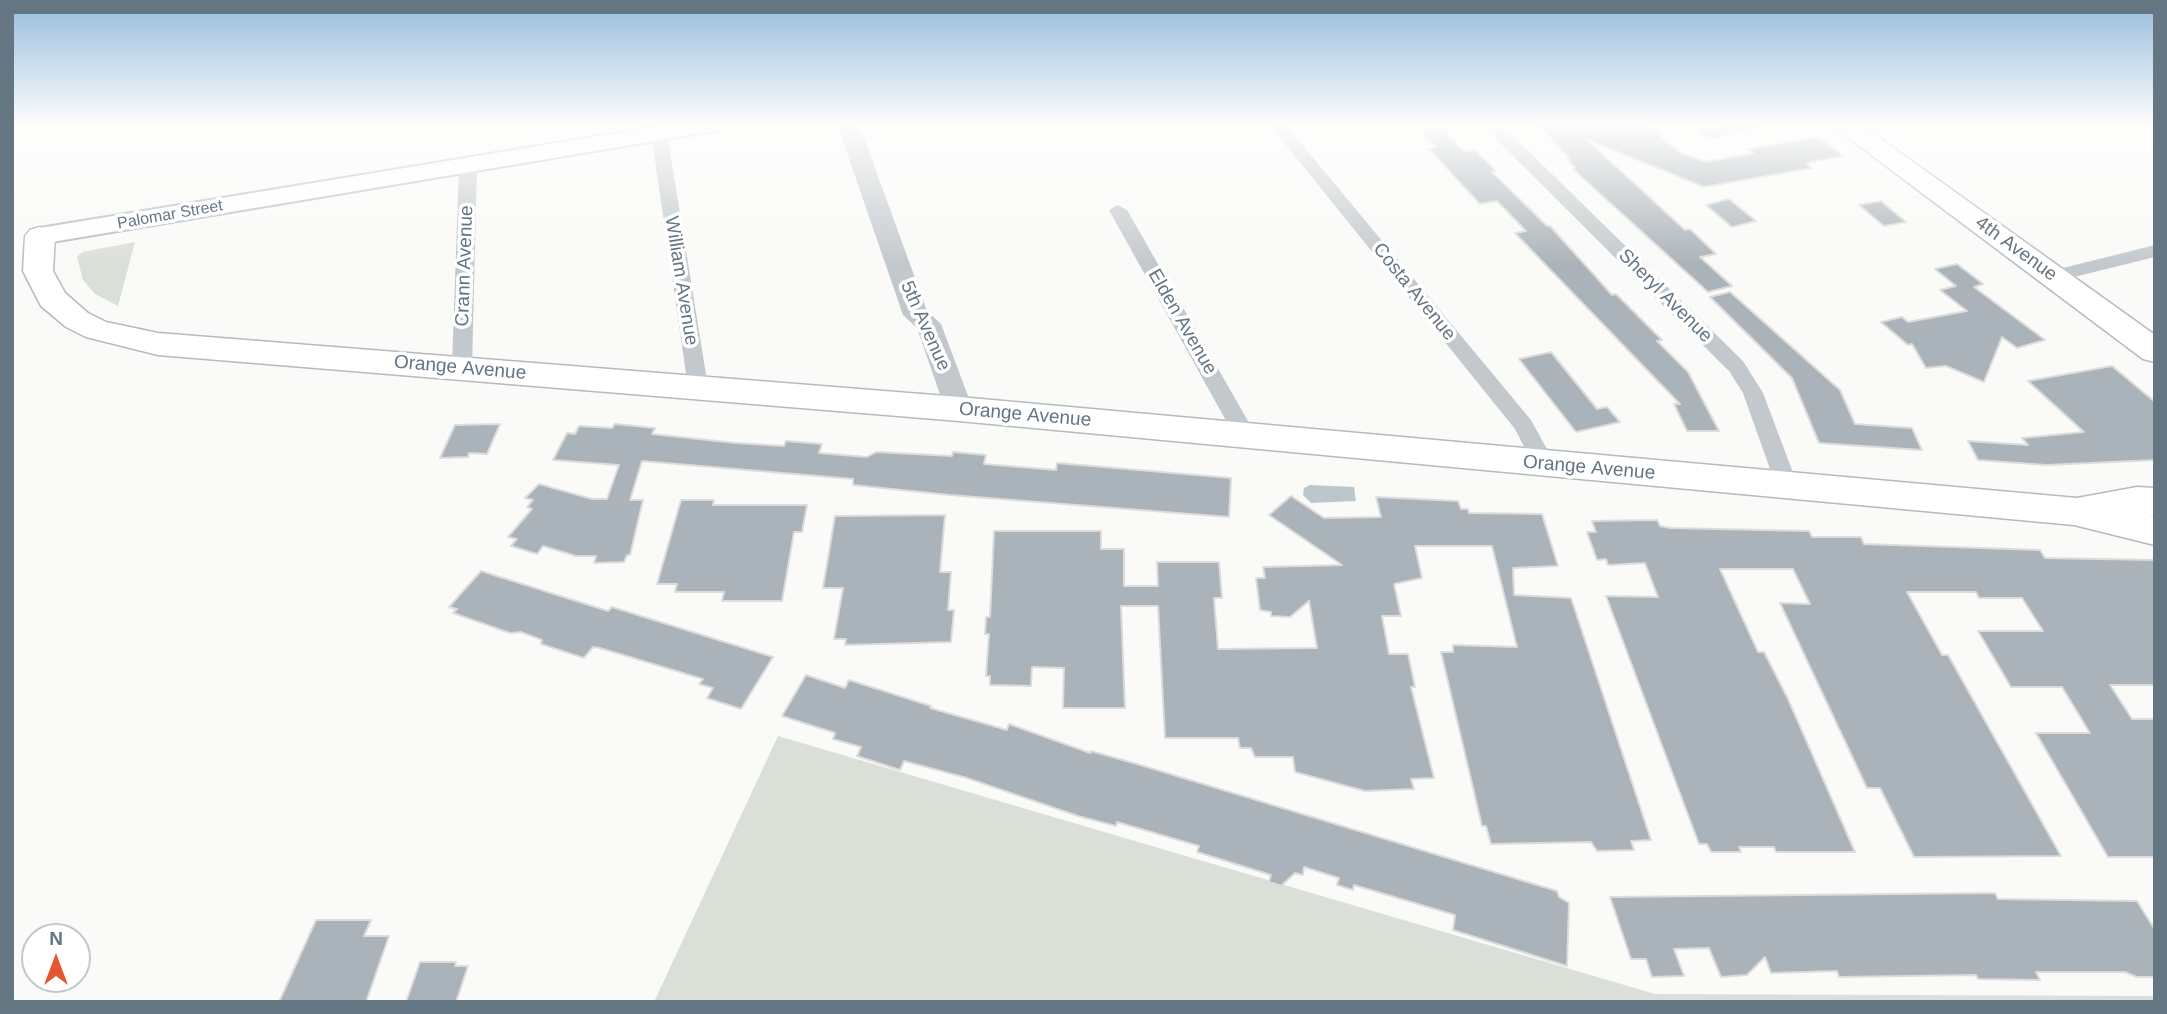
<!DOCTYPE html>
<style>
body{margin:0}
#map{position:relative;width:2167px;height:1014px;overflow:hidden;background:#fafaf8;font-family:Helvetica,sans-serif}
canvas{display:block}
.frame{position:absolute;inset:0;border:14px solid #657683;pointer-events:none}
.north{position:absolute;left:21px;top:923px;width:70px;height:70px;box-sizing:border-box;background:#fff;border:2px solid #c1c8cd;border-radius:50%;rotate:0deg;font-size:19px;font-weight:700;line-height:28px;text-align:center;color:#657683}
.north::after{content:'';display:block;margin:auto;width:24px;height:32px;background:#e4572e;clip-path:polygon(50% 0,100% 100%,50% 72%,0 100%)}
</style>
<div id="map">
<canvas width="2167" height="1014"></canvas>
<div class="frame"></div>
<div class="north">N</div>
</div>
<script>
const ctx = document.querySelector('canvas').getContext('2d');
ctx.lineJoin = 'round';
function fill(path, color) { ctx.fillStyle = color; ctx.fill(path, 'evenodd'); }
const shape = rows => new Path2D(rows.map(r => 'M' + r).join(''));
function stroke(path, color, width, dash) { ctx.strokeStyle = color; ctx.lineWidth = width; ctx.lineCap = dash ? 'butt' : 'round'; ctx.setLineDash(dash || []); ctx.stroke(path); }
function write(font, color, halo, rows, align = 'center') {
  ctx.font = font + ' Helvetica,sans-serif'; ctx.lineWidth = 7; ctx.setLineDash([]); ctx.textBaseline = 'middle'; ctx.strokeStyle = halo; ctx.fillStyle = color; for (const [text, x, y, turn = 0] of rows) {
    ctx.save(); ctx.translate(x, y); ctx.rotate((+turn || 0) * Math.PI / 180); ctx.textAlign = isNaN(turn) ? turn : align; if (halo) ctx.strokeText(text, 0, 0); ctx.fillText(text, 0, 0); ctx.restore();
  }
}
fill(shape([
 [135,242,118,306,95,294,83,280,77,257,82,252],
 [778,736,1655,994,2155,996,2155,1002,654,1002]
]), '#dadfd7');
fill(shape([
 [1310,485,1354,487,1356,501,1311,503,1303,495,1304,488]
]), '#bbc7cb');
const building = shape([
 [1538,124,1647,124,1679,152,1706,162,1754,153,1749,149,1819,137,1843,156,1806,163,1812,168,1704,187,1586,139,1685,230,1690,229,1716,254,1700,257,1732,286,1708,292,1573,169,1575,168,1567,160,1571,160,1538,124],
 [1443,129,1465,152,1475,150,1496,171,1492,172,1547,226,1550,226,1612,295,1616,294,1662,340,1657,341,1688,372,1719,431,1687,431,1674,404,1680,404,1515,233,1526,231,1497,201,1480,204,1429,149,1436,147,1422,133,1443,129],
 [1729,199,1756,221,1732,227,1706,205,1729,199],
 [1881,201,1906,222,1884,226,1859,205,1881,201],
 [1957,264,1983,284,1974,287,2045,340,2017,348,2002,337,1984,382,1946,366,1926,368,1912,344,1908,345,1881,322,1902,317,1908,322,1967,311,1940,290,1956,286,1935,269,1957,264],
 [1730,292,1840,390,1855,424,1912,428,1922,450,1819,443,1792,378,1710,297,1730,292],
 [1551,352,1597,409,1607,407,1620,422,1576,432,1519,359,1551,352],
 [2112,366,2155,402,2155,460,2046,465,1978,460,1968,441,2028,445,2022,438,2084,432,2028,381,2112,366],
 [500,424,487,454,469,453,468,457,440,458,455,425,500,424],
 [615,424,655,428,652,434,736,443,784,446,786,441,822,444,819,453,867,457,876,452,952,456,953,452,986,455,984,464,1056,470,1057,463,1231,478,1229,517,950,495,853,485,853,479,642,461,630,500,643,500,630,555,627,555,624,562,594,563,596,556,576,556,543,546,537,554,511,546,517,539,508,537,532,509,527,507,533,500,525,498,539,484,592,499,607,499,619,465,553,460,567,433,575,434,579,426,612,428,615,424],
 [1291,496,1324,518,1381,517,1376,497,1458,501,1461,509,1468,509,1469,513,1542,514,1558,566,1513,568,1514,595,1571,598,1651,840,1631,841,1634,850,1597,851,1591,842,1491,844,1486,826,1482,826,1441,652,1453,652,1453,645,1517,647,1492,546,1415,546,1422,578,1394,584,1401,616,1382,616,1389,654,1408,654,1415,687,1411,687,1434,778,1411,779,1414,789,1365,791,1295,772,1293,757,1255,757,1251,748,1240,748,1238,738,1165,738,1158,606,1121,606,1125,708,1063,708,1064,668,1032,667,1031,686,990,685,990,676,986,676,989,634,985,634,986,617,990,617,994,531,1101,531,1101,549,1124,549,1124,586,1158,586,1157,562,1219,562,1222,598,1214,598,1218,649,1317,648,1309,601,1290,617,1271,616,1271,612,1260,610,1256,578,1265,578,1263,567,1342,565,1269,515,1291,496],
 [681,500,714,500,713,505,807,505,802,532,794,532,782,601,722,601,724,592,675,592,677,584,657,584,681,500],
 [945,515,940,572,951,572,948,610,954,610,951,642,845,645,846,639,834,639,843,588,823,588,835,516,945,515],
 [1657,520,1660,526,1670,528,1809,531,1812,537,1861,537,1864,544,2040,550,2045,558,2155,560,2155,685,2110,685,2132,719,2155,719,2155,857,2108,857,2036,733,2090,733,2062,687,2011,687,1978,631,2043,631,2022,598,1979,598,1976,592,1907,592,1942,655,1948,655,2061,856,1914,857,1880,788,1867,788,1780,603,1810,604,1793,569,1720,569,1758,652,1764,652,1788,699,1855,852,1776,852,1774,847,1739,847,1741,852,1711,852,1707,844,1699,844,1606,596,1658,597,1645,563,1608,565,1606,559,1597,560,1587,532,1596,532,1592,521,1657,520],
 [481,571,608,611,612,607,773,657,741,709,707,698,713,688,699,684,703,679,600,648,593,647,584,658,541,644,542,640,521,632,510,633,453,613,457,609,449,607,481,571],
 [806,675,845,688,849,680,931,706,930,708,1007,730,1009,724,1090,753,1091,751,1137,764,1557,891,1559,897,1569,903,1567,966,1453,930,1455,915,1354,885,1353,890,1337,885,1339,878,1304,867,1303,875,1295,873,1281,886,1269,882,1271,875,1197,852,1199,846,1117,822,1116,826,1078,816,967,778,904,761,900,770,857,756,861,747,833,739,835,733,782,716,806,675],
 [1995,893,1998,899,2137,901,2155,930,2155,977,2137,977,2125,972,2036,972,2040,980,1978,979,1976,975,1839,977,1837,971,1771,973,1765,957,1747,975,1721,977,1709,948,1674,949,1684,976,1652,977,1646,959,1631,959,1610,897,1995,893],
 [316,920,371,920,364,936,389,936,366,1002,279,1002,316,920],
 [420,962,456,962,455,966,468,966,456,1002,406,1002,420,962]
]);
fill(building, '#aab3b9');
stroke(building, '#dcdcda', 2);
const secondary = shape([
 [672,124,726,124,722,129,714,131,40,244,31,242,27,236,31,230,40,228,672,124]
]);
const primary = shape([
 [1830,124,1860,124,2155,335,2155,362,2143,359,1830,124],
 [40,227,50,230,55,236,53,271,65,293,88,313,106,322,158,333,959,397,2077,498,2137,487,2155,488,2155,516,2150,515,2155,517,2155,545,2074,525,959,421,158,355,86,337,66,327,41,306,23,271,25,236,30,230,40,227]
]);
stroke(secondary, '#b3babf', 4);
stroke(primary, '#b5babe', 3);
fill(shape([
 [1269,124,1285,124,1531,420,1555,464,1552,470,1536,470,1515,429,1269,124],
 [1735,124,1763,124,1761,127,1707,140,1699,135,1701,131,1735,124],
 [659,128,667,133,708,387,698,394,688,387,651,133,659,128],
 [1501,129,1507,130,1743,361,1763,393,1798,486,1795,492,1779,492,1776,486,1743,393,1729,371,1495,138,1493,134,1501,129],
 [468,160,477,165,472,367,462,374,452,367,459,165,468,160],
 [1118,205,1127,210,1256,435,1253,440,1245,443,1237,440,1234,435,1109,210,1118,205],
 [2155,245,2155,257,2054,282,2045,276,2047,272,2155,245]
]), '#c3c8cc');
fill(shape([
 [837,124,859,124,927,311,941,324,973,409,969,416,959,419,949,416,945,409,917,328,903,315,837,124]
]), '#c3c8cc');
fill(secondary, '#fff');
fill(primary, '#fff');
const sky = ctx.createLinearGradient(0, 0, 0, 266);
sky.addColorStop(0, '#96bcdc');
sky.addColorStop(0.47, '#fdfdfc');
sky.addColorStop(1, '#fdfdfc00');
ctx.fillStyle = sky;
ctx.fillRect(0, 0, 2167, 266);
write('16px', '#657683', '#fff', [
 ["Palomar Street",170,215,-10]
]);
write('19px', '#657683', '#fff', [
 ["4th Avenue",2016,249,36],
 ["Crann Avenue",465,266,-88],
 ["William Avenue",681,281,81],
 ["Costa Avenue",1414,292,51],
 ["Sheryl Avenue",1665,296,45],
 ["Elden Avenue",1182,322,60],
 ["5th Avenue",925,326,66],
 ["Orange Avenue",460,368,5],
 ["Orange Avenue",1025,415,5],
 ["Orange Avenue",1589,468,5]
]);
</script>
